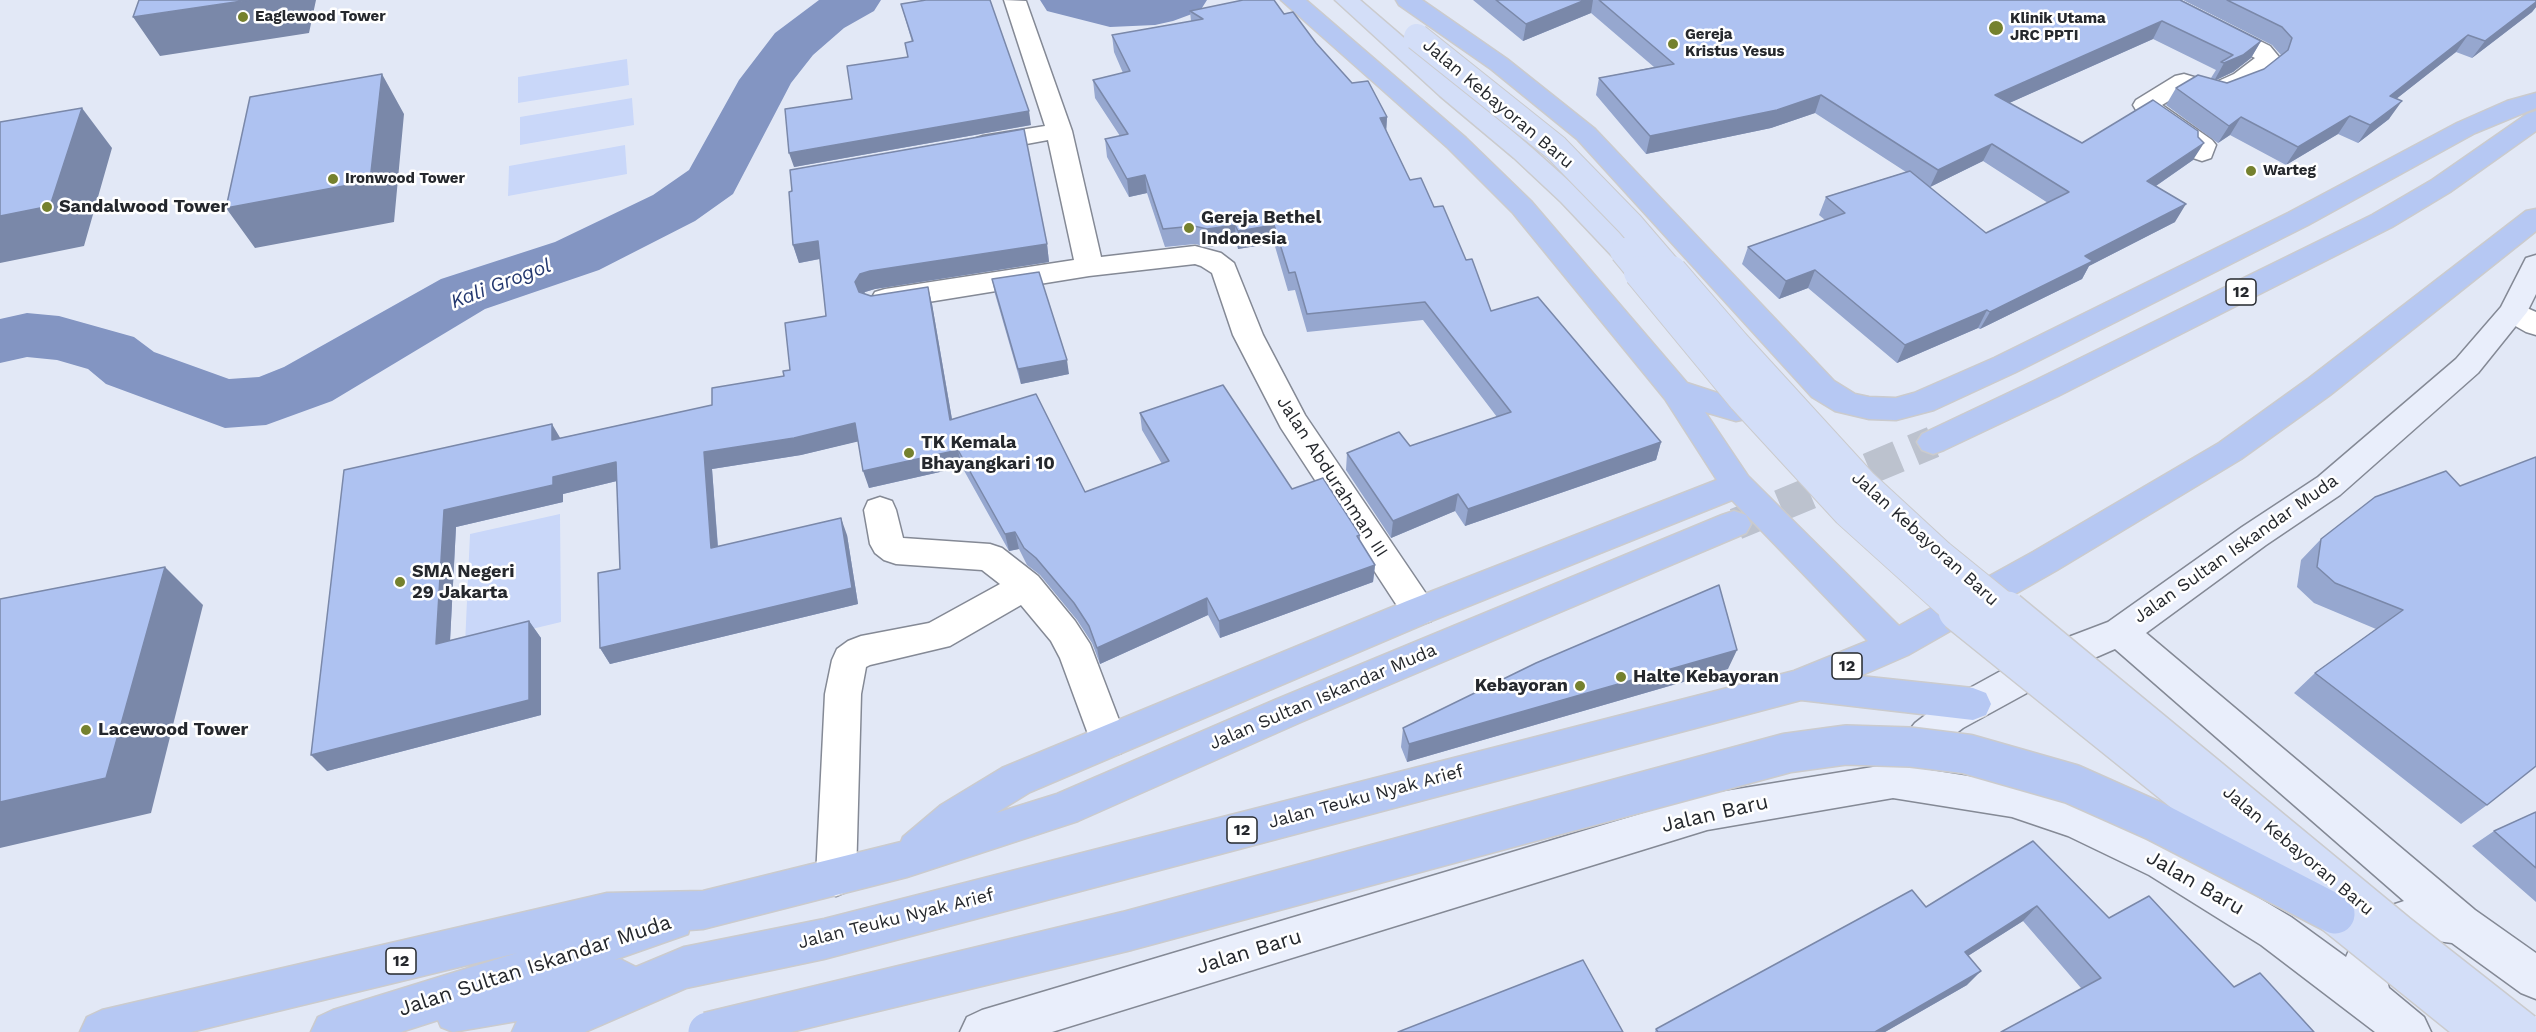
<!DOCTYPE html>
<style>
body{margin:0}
canvas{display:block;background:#e2e8f6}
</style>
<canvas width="2536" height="1032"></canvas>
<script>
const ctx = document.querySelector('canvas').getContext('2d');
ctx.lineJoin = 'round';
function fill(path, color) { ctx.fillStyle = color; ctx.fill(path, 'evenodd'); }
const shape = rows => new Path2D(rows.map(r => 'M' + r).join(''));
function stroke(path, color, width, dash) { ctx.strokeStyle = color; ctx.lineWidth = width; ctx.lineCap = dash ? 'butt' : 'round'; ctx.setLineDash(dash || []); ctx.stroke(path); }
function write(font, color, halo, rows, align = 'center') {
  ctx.font = font + ' "Work Sans",sans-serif'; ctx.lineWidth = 5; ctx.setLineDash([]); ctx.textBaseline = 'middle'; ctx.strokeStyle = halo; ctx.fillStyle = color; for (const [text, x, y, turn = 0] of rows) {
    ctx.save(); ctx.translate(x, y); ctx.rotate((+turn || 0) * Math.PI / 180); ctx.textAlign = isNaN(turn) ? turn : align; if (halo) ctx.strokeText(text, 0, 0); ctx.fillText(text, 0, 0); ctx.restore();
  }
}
fill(shape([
 [627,59,629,85,518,103,518,77],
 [632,98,634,125,520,145,520,117],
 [625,145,627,174,508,196,509,166],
 [560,514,561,622,465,645,470,534]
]), '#c9d7f9');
fill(shape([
 [819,0,881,0,874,11,844,28,813,55,791,83,733,194,695,221,599,270,485,309,332,401,266,425,225,428,106,384,88,369,57,360,27,357,0,363,0,319,27,313,59,316,134,337,154,352,229,379,259,377,284,367,441,279,555,242,653,195,689,170,739,80,775,33,819,0],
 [1040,0,1207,0,1200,11,1173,21,1155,25,1110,27,1047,11,1040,0]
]), '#8395c2');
stroke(shape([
 [1736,524,1933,442]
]), '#bcc2ce', 32, [32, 16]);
const street = shape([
 [1004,0,1026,1,1072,131,1101,257,1195,246,1221,253,1234,263,1263,335,1305,415,1431,601,1436,611,1431,621,1419,625,1407,621,1281,428,1233,335,1212,273,1201,266,1195,264,1089,276,885,309,875,306,871,299,875,292,885,289,1074,260,1048,140,983,152,974,149,970,144,974,139,983,136,1045,126,1004,0],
 [2149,0,2178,0,2270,46,2279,57,2275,66,2252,84,2225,96,2216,98,2187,90,2162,105,2212,140,2216,145,2211,158,2202,161,2193,158,2189,153,2190,148,2136,110,2133,105,2136,100,2175,76,2184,74,2214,83,2234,74,2255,58,2152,5,2149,0],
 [2513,302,2536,312,2536,335,2526,332,2503,319,2499,312,2503,305,2513,302],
 [880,497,892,501,896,510,903,538,990,544,1002,548,1038,576,1075,621,1090,644,1127,741,1121,753,1108,757,1095,753,1060,658,1051,641,1021,605,950,646,870,665,866,667,861,694,856,877,850,890,836,896,822,890,816,877,825,694,832,660,837,649,848,641,861,636,929,623,1000,584,982,570,896,564,884,560,875,553,870,544,864,510,868,501,880,497]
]);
const secondary = shape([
 [2536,255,2536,294,2527,312,2478,373,2340,495,2266,545,2146,633,2475,910,2536,953,2536,999,2521,993,2452,943,2415,938,2406,940,2390,953,2387,981,2389,988,2424,1017,2431,1032,2375,1032,2261,945,2149,875,2068,836,2012,817,1893,798,1707,830,1052,1032,960,1032,967,1017,982,1010,1707,794,1885,765,1891,753,1915,723,1937,706,2050,644,2108,622,2242,527,2318,477,2456,359,2501,307,2526,258,2536,255],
 [2115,649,2404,901,2380,909,2360,925,2346,957,2291,917,2177,849,2092,808,2012,783,1924,769,1941,745,1963,728,2076,666,2115,649]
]);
const primary = shape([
 [1335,0,1360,0,1532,148,1579,190,1633,245,1637,251,1633,257,1623,260,1613,257,1561,202,1514,158,1440,96,1335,0]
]);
const highway = shape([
 [1281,0,1306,0,1466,138,1531,201,1687,383,1736,399,1774,391,1785,394,1789,402,1785,410,1774,413,1736,421,1705,412,1748,476,1899,626,2033,552,2219,443,2308,379,2526,211,2536,209,2536,231,2330,395,2241,459,2057,570,1908,655,1860,676,1973,688,1986,693,1991,704,1986,715,1973,720,1801,700,824,959,686,988,585,1032,512,1032,517,1021,453,1032,441,1027,438,1020,401,1032,311,1032,318,1017,333,1010,517,953,191,1032,80,1032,87,1017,102,1010,607,893,703,891,901,842,903,837,941,805,1002,768,1407,601,1717,480,1665,399,1513,213,1448,148,1281,0],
 [1732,500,1868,641,1794,671,824,919,684,947,636,967,620,959,614,960,688,934,689,930,703,929,907,877,1078,821,1301,722,1746,533,1751,524,1746,515,1734,511,1722,515,1275,700,1057,794,996,813,1030,792,1431,621,1732,500],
 [1396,0,1422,0,1507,59,1595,129,1834,381,1855,394,1869,397,1896,398,1914,393,1994,358,2288,213,2457,123,2507,101,2536,93,2536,108,2475,133,2308,225,2016,372,1934,410,1896,420,1869,419,1835,411,1812,397,1577,139,1491,69,1399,5,1396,0],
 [2536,111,2536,131,2450,192,2392,227,2058,396,1944,450,1933,454,1922,450,1917,442,1922,434,2036,380,2372,215,2432,180,2527,114,2536,111]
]);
stroke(street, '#848995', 3);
stroke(secondary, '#848995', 3);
stroke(primary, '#cbcbcd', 3);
stroke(highway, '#cbcbcd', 3);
fill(street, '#fff');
fill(secondary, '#e9eefb');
fill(primary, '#d3def8');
fill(highway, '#b6c8f3');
const primaryBridgeFar2 = shape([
 [1417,37,1556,148,1630,224,1673,274],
 [1623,251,1642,274]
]);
const primaryBridgeFar1 = shape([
 [1640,272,1744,398,1848,511,1960,612],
 [1671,272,1734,345,1862,485,1939,556,2008,612]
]);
const primaryBridge = shape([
 [1958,611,2481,1032],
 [2007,611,2397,933,2523,1032]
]);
const highwayBridge = shape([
 [708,1032,1127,931,1787,753,1846,745,1910,747,1967,754,2072,784,2155,821,2335,914]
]);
stroke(primaryBridgeFar2, '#cbcbcd', 28, []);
stroke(primaryBridgeFar1, '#cbcbcd', 34, []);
stroke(primaryBridge, '#cbcbcd', 42, []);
stroke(highwayBridge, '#cbcbcd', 42, []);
stroke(primaryBridgeFar2, '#d3def8', 26);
stroke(primaryBridgeFar1, '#d3def8', 32);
stroke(primaryBridge, '#d3def8', 39);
stroke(highwayBridge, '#b6c8f3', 39);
fill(shape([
 [1473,0,2180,0,2261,41,2251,58,2233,72,2216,80,2227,83,2264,69,2281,55,2272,45,2183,0,2536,0,2536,7,2532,12,2472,58,2456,52,2396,99,2389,119,2358,143,2338,134,2286,165,2230,135,2218,143,2166,105,2176,88,2211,78,2216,70,2153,39,2009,103,2082,143,2193,160,2156,186,2175,222,2089,266,2082,279,1980,329,1978,328,1897,363,1808,288,1779,299,1742,264,1748,247,1825,220,1819,215,1826,197,1906,172,1815,113,1771,128,1646,154,1596,95,1599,78,1654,67,1591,13,1523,41],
 [1983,161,2048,203,1986,233,1930,187],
 [901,4,1031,125,794,167,852,99,908,57,912,42],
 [1190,11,1284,14,1316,43,1352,83,1387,117,1386,130,1410,180,1434,207,1466,260,1491,311,1661,442,1656,460,1465,526,1455,511,1391,538,1346,470,1347,453,1410,446,1497,417,1423,320,1307,332,1295,290,1288,291,1274,243,1238,249,1236,243,1208,247,1195,244,1165,247,1147,193,1129,197,1107,157,1105,139,1120,136,1095,98,1093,80,1123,73,1114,52,1112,35,1191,21],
 [1047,244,1049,262,875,289,865,292,864,293,871,296,932,304,952,419,1085,492,1162,464,1142,430,1140,413,1292,489,1360,535,1360,541,1375,565,1373,582,1220,638,1208,615,1100,664,1092,643,1077,620,1040,575,1027,565,1019,549,1009,551,962,467,869,488,858,441,801,455,712,469,718,546,847,535,858,604,610,664,600,648,620,569,617,481,563,494,563,502,456,527,450,641,529,621,541,638,541,715,327,771,344,470,560,438,712,405,784,376,790,370,826,316,820,259,799,263,793,245],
 [992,279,1069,374,1021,384,995,294],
 [2460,486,2487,805,2461,824,2294,693,2315,673,2376,629,2314,603,2297,587,2301,560,2321,539],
 [1728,669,1407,762,1401,747,1403,728],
 [2536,812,2536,902,2472,846,2494,831],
 [2033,841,2109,918,2314,1032,2081,988,2023,921,1968,956,1967,985,1885,1032,1655,1032,1656,1029,1926,907]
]), '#96a7cf');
fill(shape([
 [249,0,316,0,309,33,160,56,133,17],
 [1585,0,1593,0,1591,13,1523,41,1526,24],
 [2536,2,2536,7,2532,12,2472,58,2485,41],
 [2162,21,2153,39,1987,113,1995,95],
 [2468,35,2456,52,2377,114,2390,96],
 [2261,41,2251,58,2233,72,2214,81,2224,63],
 [382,74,404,114,394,222,255,248,226,208],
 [1821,95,1815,113,1771,128,1646,154,1650,136],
 [2402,101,2389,119,2358,143,2370,125],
 [82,108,112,148,84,246,0,263,0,216],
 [1029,111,1031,125,794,167,789,153],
 [2350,116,2338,134,2286,165,2298,147],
 [1387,117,1386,135,1380,118],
 [2241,117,2230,135,2218,143,2229,126],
 [2204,143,2193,160,2137,199,2147,181],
 [1992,144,1983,161,1930,187,1938,170],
 [1145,175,1147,193,1129,197,1127,179],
 [2186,204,2175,222,2089,266,2082,279,1980,329,1990,312,2085,256],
 [1235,225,1236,243,1208,247,1207,229],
 [1274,225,1274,243,1238,249,1238,231],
 [818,241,824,258,799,263,793,245],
 [1047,244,1049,262,875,289,865,292,860,300,855,282,860,274,870,271],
 [1815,270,1808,288,1779,299,1786,281],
 [928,287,932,304,955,437,950,420],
 [1987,310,1978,328,1897,363,1905,345],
 [1067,360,1069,374,1021,384,1018,369],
 [855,423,860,441,801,455,712,469,719,564,711,548,704,452],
 [552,424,562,441,552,440],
 [1661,442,1656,460,1465,526,1468,509],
 [958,450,962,467,869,488,863,471],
 [616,462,625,479,563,494,563,502,456,527,449,660,436,644,444,510,553,477],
 [1458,494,1455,511,1391,538,1393,521],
 [841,518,847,535,858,604,610,664,600,648],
 [1015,532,1019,549,1009,551,1005,534],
 [1375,565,1373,582,1220,638,1219,621],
 [165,567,203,605,151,813,0,848,0,802],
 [1207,598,1208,615,1100,664,1097,648],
 [529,621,541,638,541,715,327,771,311,755],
 [1737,650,1728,669,1407,762,1409,744],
 [2037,906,2023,921,1952,966,1965,952],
 [1981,971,1967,985,1885,1032,1875,1032]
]), '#7a88a9');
const building = shape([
 [139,0,249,0,133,17,139,0],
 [926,0,990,0,1029,111,789,153,785,109,852,99,847,66,908,57,905,43,913,41,901,4,926,0],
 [1243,0,1274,0,1284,14,1293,12,1316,43,1352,83,1368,81,1387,117,1380,118,1410,180,1421,178,1434,207,1443,206,1466,260,1472,259,1491,311,1538,297,1661,442,1468,509,1458,494,1393,521,1347,453,1399,432,1410,446,1511,412,1425,302,1307,314,1295,272,1289,273,1274,225,1238,231,1235,225,1207,229,1194,226,1163,229,1145,175,1127,179,1105,139,1128,134,1093,80,1130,71,1112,35,1203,19,1190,11,1243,0],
 [1496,0,1585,0,1526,24,1496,0],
 [1599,0,2180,0,2261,41,2243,55,2224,63,2221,62,2233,55,2162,21,1995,95,2082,143,2153,100,2198,131,2198,137,2204,143,2147,181,2186,204,2085,256,2093,261,1990,312,1987,310,1905,345,1815,270,1786,281,1748,247,1845,213,1826,197,1910,171,1986,233,2069,192,1992,144,1938,170,1821,95,1777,110,1650,136,1599,78,1674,64,1599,0],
 [2227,0,2536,0,2536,2,2485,41,2468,35,2390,96,2402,101,2370,125,2350,116,2298,147,2241,117,2229,126,2176,88,2198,75,2227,83,2264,69,2288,50,2292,38,2282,27,2227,0],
 [382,74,370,181,226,208,250,97,382,74],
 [82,108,50,206,0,216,0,122,82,108],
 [1024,129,1047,244,870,271,860,274,855,282,859,292,871,296,928,287,950,420,1036,394,1085,492,1169,461,1140,413,1223,385,1292,489,1323,478,1360,535,1357,536,1375,565,1219,621,1207,598,1097,648,1089,626,1074,603,1036,558,1024,548,1015,532,1005,534,958,450,863,471,855,423,794,438,704,452,711,548,841,518,852,588,600,648,598,573,620,569,616,462,553,477,553,485,444,510,436,644,529,621,529,700,311,755,344,470,552,424,552,440,712,405,712,388,784,376,783,371,790,370,785,323,826,316,818,241,793,245,789,192,792,191,790,170,1024,129],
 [1039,272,1067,360,1018,369,992,279,1039,272],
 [2536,457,2536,766,2487,805,2315,673,2403,610,2335,583,2317,567,2321,539,2375,497,2446,471,2460,486,2536,457],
 [165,567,106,778,0,802,0,599,165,567],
 [1719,585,1737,650,1409,744,1403,728,1536,663,1719,585],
 [2536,812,2536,868,2494,831,2536,812],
 [2033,841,2109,918,2149,896,2234,987,2260,973,2314,1032,2001,1032,2101,978,2037,906,1965,952,1981,971,1875,1032,1658,1032,1656,1029,1912,890,1926,907,2033,841],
 [1583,960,1623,1032,1398,1032,1583,960]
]);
fill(building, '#aec2f1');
stroke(building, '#7a88a9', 1.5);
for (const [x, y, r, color] of [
 [243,17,6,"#75812e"],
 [1996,28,8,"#75812e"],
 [1673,44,6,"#75812e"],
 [2251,171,6,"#75812e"],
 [333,179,6,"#75812e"],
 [47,207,6,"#75812e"],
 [1189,228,6,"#75812e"],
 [909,453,6,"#75812e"],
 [400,582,6,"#75812e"],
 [1621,677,6,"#75812e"],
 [1580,686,6,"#75812e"],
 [86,730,6,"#75812e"]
]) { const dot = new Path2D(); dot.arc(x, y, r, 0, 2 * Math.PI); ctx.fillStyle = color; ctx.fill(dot); stroke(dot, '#fff', 2); }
write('bold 15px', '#25282d', '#fff', [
 ["Eaglewood Tower",255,17],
 ["Klinik Utama",2010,19],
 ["JRC PPTI",2010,36],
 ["Gereja",1685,35],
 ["Kristus Yesus",1685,52],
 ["Warteg",2263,171],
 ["Ironwood Tower",345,179]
], 'left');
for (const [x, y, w] of [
 [2241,292,30],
 [1847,666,30],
 [1242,830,30],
 [401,961,30]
]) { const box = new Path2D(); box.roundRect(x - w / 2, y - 13, w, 26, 4.5); ctx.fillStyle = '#fff'; ctx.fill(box); stroke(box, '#25282d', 1.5); }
write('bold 16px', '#25282d', null, [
 ["12",2241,292],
 ["12",1847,666],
 ["12",1242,830],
 ["12",401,961]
]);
write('18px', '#25282d', '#fff', [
 ["Jalan Kebayoran Baru",1498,104,40],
 ["Jalan Abdurahman III",1332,477,57],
 ["Jalan Kebayoran Baru",1925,539,42],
 ["Jalan Sultan Iskandar Muda",2236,549,-35],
 ["Jalan Sultan Iskandar Muda",1323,697,-23],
 ["Jalan Teuku Nyak Arief",1366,797,-15],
 ["Jalan Kebayoran Baru",2298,851,40],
 ["Jalan Teuku Nyak Arief",896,919,-14]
]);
write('bold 18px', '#25282d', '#fff', [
 ["Sandalwood Tower",59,207],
 ["Gereja Bethel",1201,218],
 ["Indonesia",1201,239],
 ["TK Kemala",921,443],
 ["Bhayangkari 10",921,464],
 ["SMA Negeri",412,572],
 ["29 Jakarta",412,593],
 ["Halte Kebayoran",1633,677],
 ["Kebayoran",1568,686,"right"],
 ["Lacewood Tower",98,730]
], 'left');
write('italic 20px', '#24386f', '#fff', [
 ["Kali Grogol",501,284,-21]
]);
write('21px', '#25282d', '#fff', [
 ["Jalan Baru",1715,814,-13],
 ["Jalan Baru",2195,883,30],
 ["Jalan Baru",1249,952,-17],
 ["Jalan Sultan Iskandar Muda",535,966,-18]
]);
</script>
